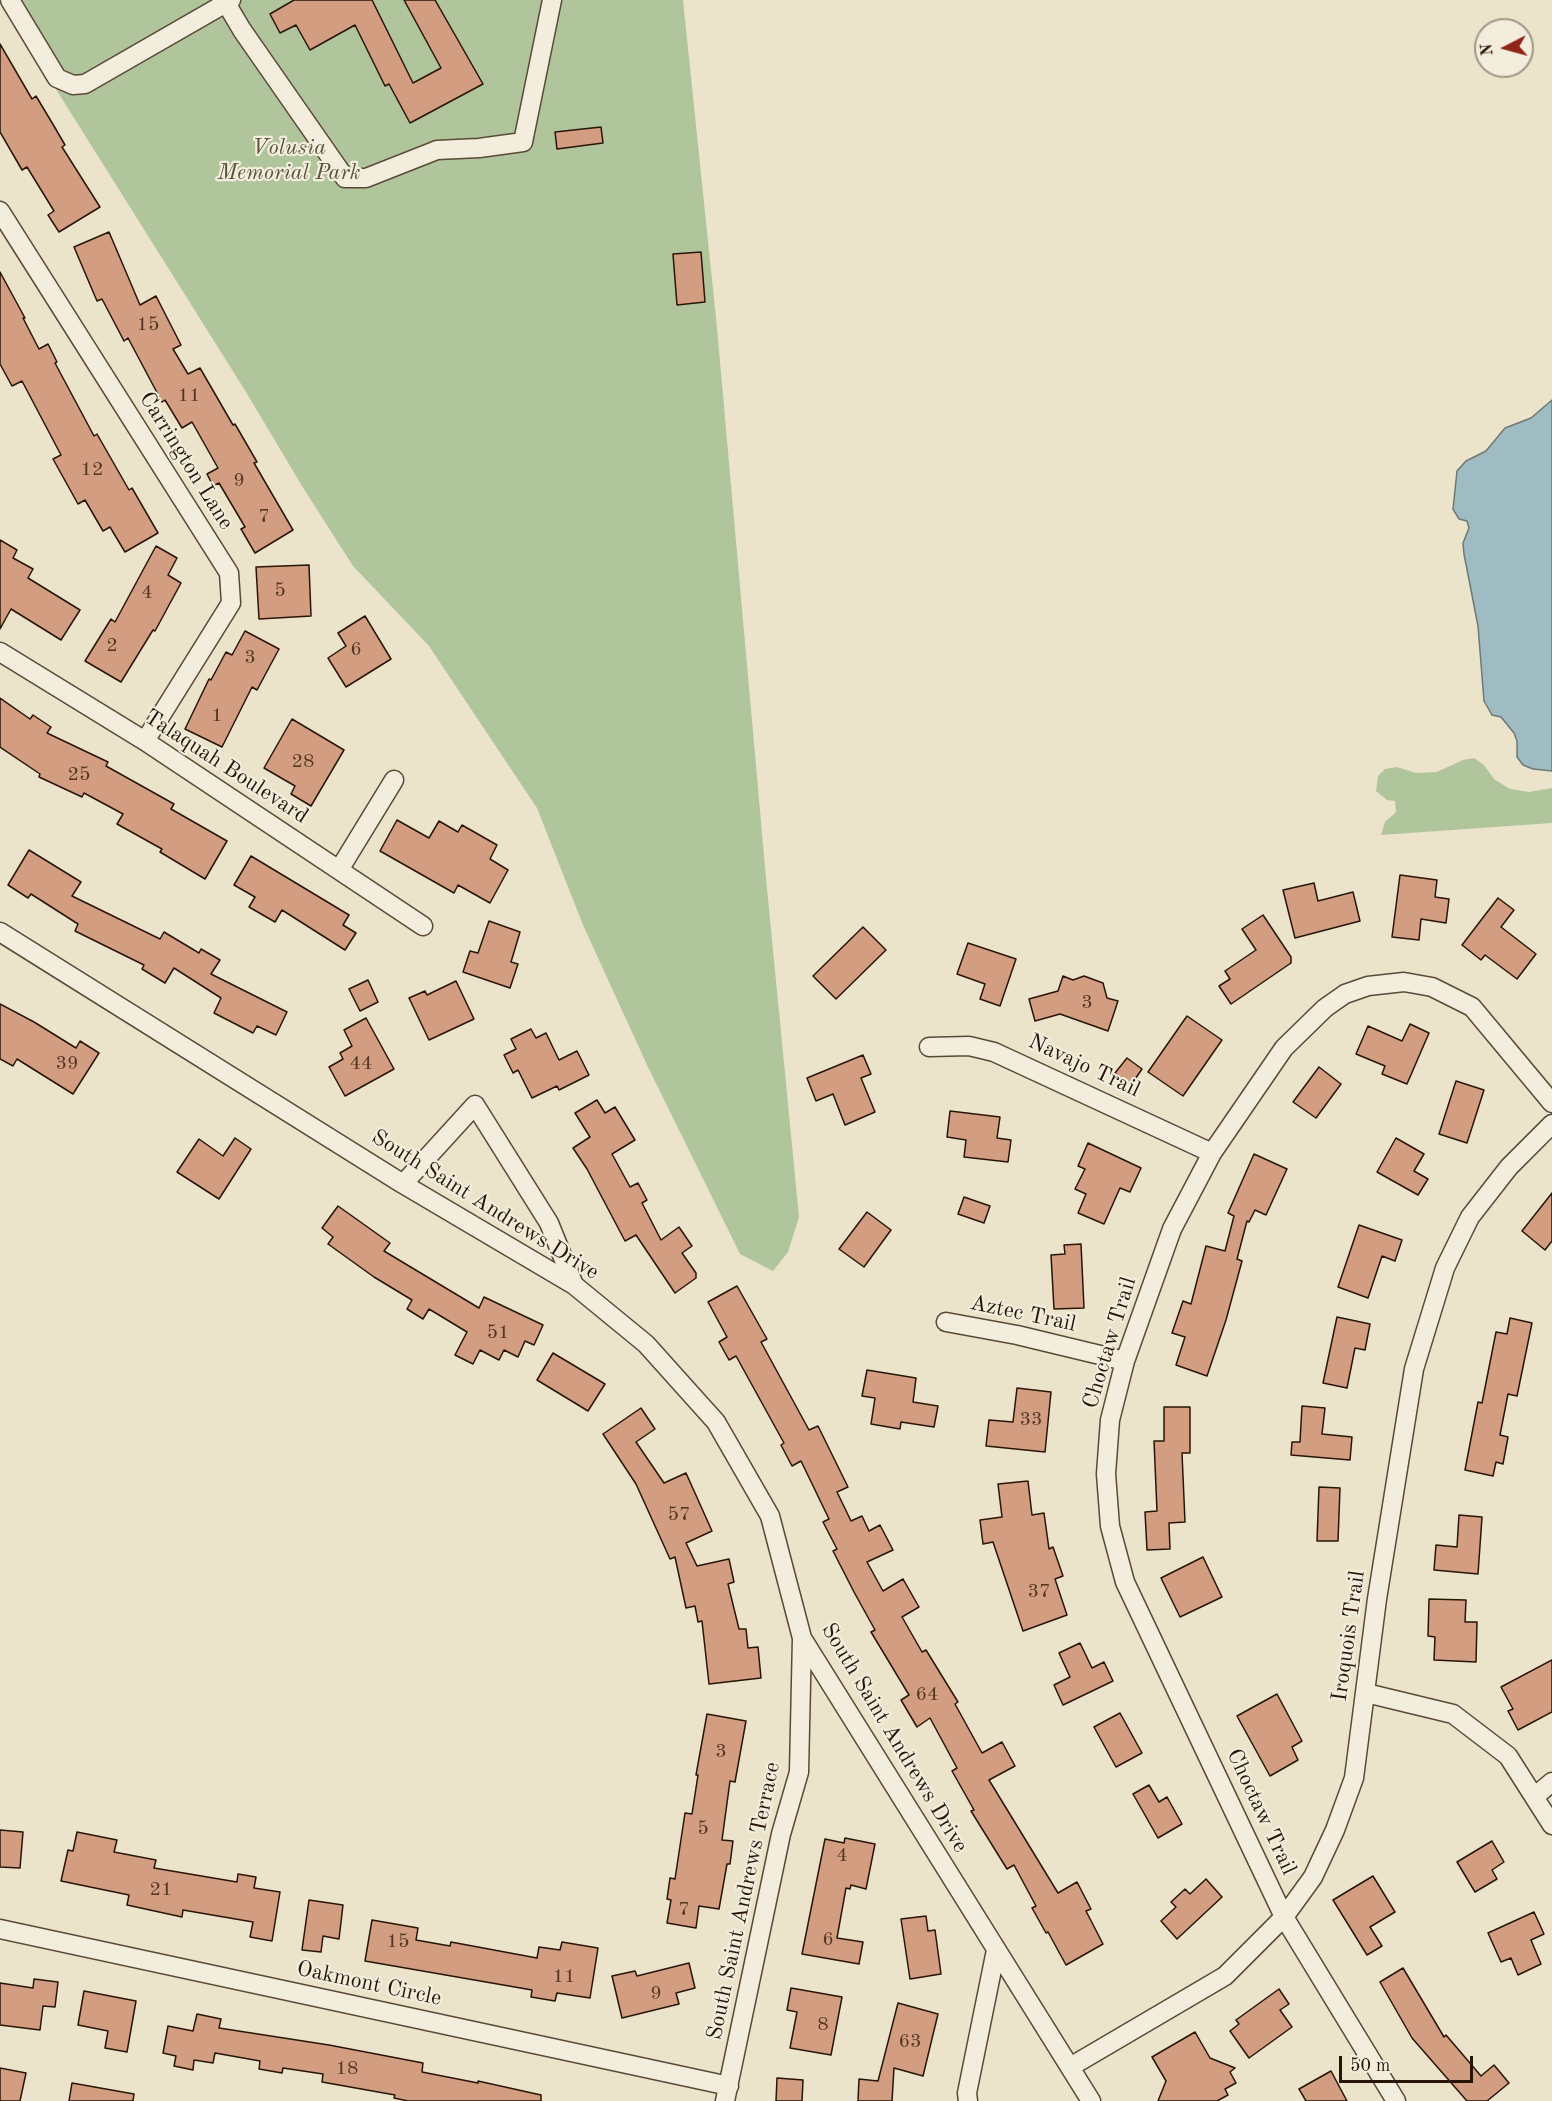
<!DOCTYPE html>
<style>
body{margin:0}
#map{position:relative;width:1552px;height:2101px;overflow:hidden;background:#ebe4ca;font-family:"Old Standard TT",serif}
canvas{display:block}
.north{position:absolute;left:1474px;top:18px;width:60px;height:60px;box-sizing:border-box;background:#f2eddd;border:2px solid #a29787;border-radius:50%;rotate:264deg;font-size:16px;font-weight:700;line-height:24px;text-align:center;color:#291506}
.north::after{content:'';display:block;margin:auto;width:21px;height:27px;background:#8f2418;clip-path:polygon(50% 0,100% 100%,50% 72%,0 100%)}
.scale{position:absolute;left:1339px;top:2056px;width:134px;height:27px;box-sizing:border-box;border:3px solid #291506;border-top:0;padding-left:8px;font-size:18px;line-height:21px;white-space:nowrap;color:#291506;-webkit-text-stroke:4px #f2eddd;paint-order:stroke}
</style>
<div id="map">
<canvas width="1552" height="2101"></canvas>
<div class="north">N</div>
<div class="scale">50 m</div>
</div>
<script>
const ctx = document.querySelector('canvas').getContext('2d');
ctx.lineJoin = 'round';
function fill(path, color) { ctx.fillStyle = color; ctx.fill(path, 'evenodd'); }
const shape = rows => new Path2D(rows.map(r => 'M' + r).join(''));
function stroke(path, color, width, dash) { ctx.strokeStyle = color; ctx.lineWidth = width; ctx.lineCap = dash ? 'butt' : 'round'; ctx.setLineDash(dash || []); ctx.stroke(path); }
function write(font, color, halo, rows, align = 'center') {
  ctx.font = font + ' "Old Standard TT",serif'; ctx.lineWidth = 4.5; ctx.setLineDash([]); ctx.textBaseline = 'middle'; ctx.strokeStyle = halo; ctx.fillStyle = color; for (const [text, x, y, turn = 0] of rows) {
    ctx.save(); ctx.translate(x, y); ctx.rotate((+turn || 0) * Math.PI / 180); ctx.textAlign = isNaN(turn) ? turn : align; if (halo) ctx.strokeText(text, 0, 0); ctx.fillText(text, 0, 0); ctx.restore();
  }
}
fill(shape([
 [0,0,683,0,717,328,766,878,799,1217,788,1252,773,1271,740,1254,647,1065,583,925,537,808,429,646,353,566,302,486,246,392],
 [1474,758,1484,765,1494,779,1510,789,1529,792,1552,788,1552,823,1381,835,1385,822,1396,812,1395,801,1387,800,1376,791,1378,776,1385,769,1397,767,1416,773,1437,772,1463,760]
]), '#b1c59c');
const water = shape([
 [1552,400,1552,771,1533,769,1523,765,1517,757,1517,741,1514,733,1501,717,1492,715,1484,701,1478,626,1464,554,1463,543,1469,528,1467,521,1459,519,1453,509,1457,471,1466,461,1486,451,1505,428,1531,418,1552,400]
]);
fill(water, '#9ebcc1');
stroke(water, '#6f7976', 1.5);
const building = shape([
 [294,0,372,0,413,83,441,68,404,0,435,0,483,84,410,123,389,84,385,86,355,25,310,50,296,25,280,33,270,14,294,0],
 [0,44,32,99,36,96,54,126,65,145,62,147,100,207,59,232,48,215,54,211,27,167,22,170,0,132,0,44],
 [601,127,603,143,557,149,555,132,601,127],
 [109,232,140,305,156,296,181,345,173,349,188,374,200,368,233,425,235,424,257,462,254,463,293,530,255,553,241,529,245,527,219,483,213,486,207,474,218,468,192,422,182,428,165,400,162,402,128,338,124,341,102,299,97,301,74,247,109,232],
 [701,252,705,302,677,305,673,254,701,252],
 [0,272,25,318,23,318,39,349,48,344,57,362,55,363,94,436,97,434,129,490,132,488,158,533,125,552,110,527,103,531,85,500,78,504,53,459,61,455,22,381,12,386,0,364,0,272],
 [0,540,17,550,13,558,33,569,28,578,80,610,61,640,11,609,0,629,0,540],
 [156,546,177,558,168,575,181,583,155,631,153,630,121,682,85,661,111,619,115,622,156,546],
 [309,565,311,616,259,619,256,567,309,565],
 [365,616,391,659,346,687,328,658,346,646,338,633,365,616],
 [245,631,279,649,257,690,252,687,222,747,185,729,209,679,211,680,226,652,232,655,245,631],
 [0,698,30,719,33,715,51,727,47,733,108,762,106,766,174,804,171,809,227,841,205,879,160,852,162,849,117,824,123,814,84,793,82,797,39,777,40,774,0,747,0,698],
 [292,719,344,750,311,806,291,794,295,786,264,768,292,719],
 [397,820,429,838,439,821,458,832,462,825,497,845,490,859,508,870,490,903,458,885,454,893,380,851,397,820],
 [29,850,81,882,72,896,160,939,164,932,199,953,201,949,220,960,211,974,287,1012,276,1035,257,1026,253,1033,214,1013,221,998,174,968,165,983,142,969,144,965,75,931,78,924,31,894,28,898,8,885,29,850],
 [251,856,349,915,343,925,356,933,345,950,282,910,275,922,249,907,255,897,234,885,251,856],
 [1400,875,1437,880,1435,897,1449,899,1446,923,1421,919,1419,940,1392,937,1400,875],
 [1314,883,1318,901,1353,892,1360,921,1295,938,1283,890,1314,883],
 [1498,898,1514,910,1501,927,1536,954,1517,979,1485,955,1481,960,1462,945,1498,898],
 [1263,915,1291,957,1291,963,1231,1004,1219,986,1230,979,1225,971,1256,950,1242,929,1263,915],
 [489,921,520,932,511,962,518,964,510,988,463,972,470,951,478,953,489,921],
 [863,927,886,950,836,999,813,976,863,927],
 [968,943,1016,959,1000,1006,980,999,985,984,957,974,968,943],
 [1063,976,1073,980,1084,976,1103,983,1107,998,1118,1001,1108,1031,1060,1014,1035,1021,1029,999,1058,991,1063,976],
 [368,980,378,1002,360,1011,349,989,368,980],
 [456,981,474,1019,429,1040,409,998,425,991,427,995,456,981],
 [0,1004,34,1022,76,1048,80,1041,99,1053,73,1094,17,1059,13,1066,0,1059,0,1004],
 [1187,1016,1222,1040,1183,1096,1148,1072,1187,1016],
 [366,1018,394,1069,345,1096,329,1067,343,1059,340,1053,352,1046,344,1030,366,1018],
 [1410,1024,1429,1033,1407,1084,1382,1074,1385,1066,1356,1054,1368,1026,1402,1041,1410,1024],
 [531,1029,536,1038,546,1033,559,1060,577,1051,589,1075,559,1090,557,1086,532,1098,518,1070,513,1073,504,1055,516,1049,511,1039,531,1029],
 [863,1055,871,1074,861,1078,875,1112,845,1125,833,1094,816,1101,807,1078,863,1055],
 [1127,1058,1142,1069,1131,1085,1115,1073,1127,1058],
 [1319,1067,1341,1084,1316,1118,1293,1102,1319,1067],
 [1456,1081,1484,1090,1467,1143,1439,1134,1456,1081],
 [597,1100,605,1113,615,1107,635,1140,612,1154,630,1187,638,1183,647,1200,642,1203,661,1240,679,1227,692,1246,682,1253,696,1273,696,1278,675,1293,636,1235,625,1241,587,1169,573,1148,590,1137,575,1113,597,1100],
 [950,1111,1000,1117,997,1138,1011,1140,1008,1162,964,1157,966,1140,947,1137,950,1111],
 [235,1138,251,1149,219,1199,177,1172,199,1139,223,1156,235,1138],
 [1396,1138,1424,1154,1414,1171,1428,1179,1418,1195,1377,1172,1396,1138],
 [1088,1143,1141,1168,1130,1192,1120,1188,1104,1224,1078,1213,1086,1194,1075,1189,1085,1169,1078,1166,1088,1143],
 [1254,1154,1287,1169,1266,1215,1255,1210,1249,1222,1247,1221,1237,1259,1242,1261,1226,1320,1207,1376,1176,1365,1185,1337,1172,1333,1183,1301,1191,1304,1206,1246,1225,1251,1234,1216,1228,1213,1254,1154],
 [1552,1193,1552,1241,1545,1250,1522,1231,1552,1193],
 [964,1197,990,1206,984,1223,958,1214,964,1197],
 [338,1206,390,1243,384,1251,479,1308,484,1297,543,1325,534,1345,525,1341,518,1357,504,1350,499,1360,480,1350,473,1364,455,1355,467,1332,429,1309,423,1319,407,1309,412,1300,374,1277,328,1244,333,1237,322,1228,338,1206],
 [867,1212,891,1230,864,1267,839,1249,867,1212],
 [1359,1225,1402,1240,1395,1261,1382,1256,1368,1298,1338,1287,1359,1225],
 [1081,1244,1084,1308,1054,1309,1051,1255,1065,1254,1064,1245,1081,1244],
 [737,1286,767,1339,761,1342,809,1430,818,1426,848,1487,837,1492,851,1521,862,1516,869,1531,880,1525,893,1550,867,1562,883,1591,903,1579,919,1607,902,1617,922,1652,926,1650,958,1702,955,1704,982,1753,1002,1742,1015,1766,989,1780,1058,1893,1077,1882,1091,1909,1086,1911,1103,1944,1066,1965,1048,1932,1046,1933,1032,1908,1036,1906,1014,1865,1007,1869,971,1811,974,1810,952,1771,957,1768,930,1718,917,1727,901,1700,909,1695,871,1632,875,1630,854,1592,833,1551,837,1549,823,1522,829,1519,801,1461,792,1466,781,1445,784,1443,736,1356,729,1360,719,1342,727,1337,708,1302,737,1286],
 [1337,1317,1370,1324,1365,1350,1355,1348,1347,1388,1323,1383,1337,1317],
 [1510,1318,1532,1323,1517,1396,1508,1394,1500,1435,1508,1437,1503,1464,1496,1462,1493,1476,1465,1470,1478,1402,1482,1403,1496,1332,1507,1334,1510,1318],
 [553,1353,605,1384,588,1411,537,1380,553,1353],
 [867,1370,916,1378,913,1402,938,1406,934,1427,901,1422,900,1429,871,1424,875,1398,862,1396,867,1370],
 [1017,1388,1051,1392,1045,1452,986,1446,989,1420,1013,1422,1017,1388],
 [1302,1406,1325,1408,1322,1434,1352,1437,1350,1460,1291,1455,1292,1442,1300,1442,1302,1406],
 [1164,1407,1190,1407,1190,1453,1182,1453,1185,1522,1169,1523,1170,1549,1147,1550,1145,1512,1157,1511,1154,1441,1164,1441,1164,1407],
 [641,1408,655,1429,636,1442,664,1483,686,1473,712,1531,686,1543,697,1566,729,1559,734,1582,728,1584,739,1629,746,1629,748,1648,758,1647,761,1678,709,1684,702,1621,698,1622,695,1606,686,1608,675,1557,670,1559,636,1484,603,1434,641,1408],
 [1028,1481,1032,1515,1044,1513,1049,1549,1053,1547,1063,1576,1055,1579,1067,1615,1023,1631,993,1542,983,1544,980,1520,1002,1517,998,1484,1028,1481],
 [1319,1487,1340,1488,1338,1541,1317,1541,1319,1487],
 [1459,1515,1482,1517,1478,1574,1434,1570,1436,1545,1457,1547,1459,1515],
 [1203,1557,1222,1597,1180,1617,1161,1578,1203,1557],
 [1429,1599,1466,1600,1465,1622,1477,1622,1476,1662,1434,1660,1435,1637,1428,1636,1429,1599],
 [1080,1643,1092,1668,1104,1662,1113,1681,1063,1705,1054,1685,1070,1677,1059,1653,1080,1643],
 [1552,1660,1552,1712,1518,1730,1508,1711,1513,1709,1501,1687,1552,1660],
 [1277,1694,1302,1741,1292,1747,1298,1760,1270,1776,1237,1716,1277,1694],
 [1120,1713,1142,1753,1116,1767,1094,1727,1120,1713],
 [707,1714,746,1721,735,1782,730,1781,722,1840,733,1841,730,1864,727,1864,719,1909,699,1906,696,1928,667,1923,671,1900,667,1899,670,1878,675,1879,685,1813,692,1814,698,1775,696,1775,707,1714],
 [1149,1785,1159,1802,1167,1797,1182,1824,1158,1838,1133,1794,1149,1785],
 [0,1830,23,1832,20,1868,0,1867,0,1830],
 [77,1832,117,1840,114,1852,156,1860,154,1868,237,1882,238,1874,256,1877,254,1888,280,1892,272,1941,250,1937,253,1922,183,1910,182,1917,127,1905,129,1895,61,1881,68,1850,73,1851,77,1832],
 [845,1838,875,1844,866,1889,851,1885,850,1889,846,1888,837,1938,863,1942,859,1964,802,1954,825,1839,844,1843,845,1838],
 [1492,1841,1504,1862,1492,1870,1497,1879,1475,1892,1457,1862,1492,1841],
 [1373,1876,1395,1912,1370,1927,1382,1946,1367,1955,1333,1900,1373,1876],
 [1206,1879,1222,1897,1177,1939,1161,1921,1176,1907,1171,1902,1185,1889,1190,1894,1206,1879],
 [309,1900,343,1905,339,1939,323,1936,321,1952,302,1950,309,1900],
 [1534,1912,1544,1934,1531,1940,1541,1964,1518,1975,1511,1958,1501,1962,1488,1933,1534,1912],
 [926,1916,928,1931,935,1930,941,1974,910,1979,901,1919,926,1916],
 [372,1920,418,1928,416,1940,450,1946,451,1942,537,1958,539,1947,560,1950,562,1942,598,1948,590,1998,557,1993,555,2001,531,1997,532,1990,365,1961,372,1920],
 [689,1963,695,1988,676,1993,679,2004,622,2018,612,1976,635,1971,637,1976,689,1963],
 [1403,1968,1444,2037,1446,2035,1481,2076,1494,2065,1509,2083,1487,2101,1467,2101,1412,2038,1380,1982,1403,1968],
 [34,1979,58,1982,55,2007,43,2006,40,2030,0,2025,0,1983,33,1988,34,1979],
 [791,1988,842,1997,831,2055,790,2048,797,2012,787,2010,791,1988],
 [1279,1989,1289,2004,1280,2010,1292,2027,1249,2058,1230,2031,1239,2024,1236,2020,1279,1989],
 [84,1991,136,2001,127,2052,105,2048,108,2031,78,2025,84,1991],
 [898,2003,938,2014,923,2076,894,2068,892,2101,858,2101,859,2079,878,2081,898,2003],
 [197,2014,221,2019,219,2028,329,2045,423,2063,422,2072,478,2083,478,2081,541,2095,541,2101,408,2101,394,2098,395,2095,322,2082,323,2074,283,2068,282,2073,259,2069,260,2061,215,2053,213,2063,194,2060,193,2070,174,2066,176,2056,163,2053,168,2026,193,2031,197,2014],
 [1195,2032,1210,2058,1235,2068,1230,2072,1236,2083,1225,2089,1228,2095,1217,2101,1158,2101,1166,2081,1152,2057,1195,2032],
 [0,2068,26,2073,20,2101,0,2101,0,2068],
 [1331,2071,1347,2101,1306,2101,1299,2089,1331,2071],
 [777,2078,803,2080,802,2101,776,2101,777,2078],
 [72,2083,134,2094,133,2101,69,2101,72,2083]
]);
fill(building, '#d29d80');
stroke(building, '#291506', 1.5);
const minor = shape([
 [10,0,57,78,73,85,85,84,226,3],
 [231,0,226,3,242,30,345,178,366,178,437,150,479,148,523,142,552,0],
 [0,211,229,573,231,603,145,741],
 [0,652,145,741,423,926],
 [339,870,394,780],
 [0,932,403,1184,574,1285,646,1344,716,1422,770,1516,802,1638,1091,2101],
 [929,1047,969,1046,994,1052,1212,1153],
 [403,1184,475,1105,549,1223,574,1285],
 [946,1322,1017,1335,1125,1361],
 [1366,1693,1453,1714,1508,1756,1552,1825],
 [1534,1797,1552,1782],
 [0,1929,729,2086],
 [1070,2067,1225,1976,1284,1917,1313,1877,1335,1830,1354,1778,1377,1599,1414,1369,1445,1268,1470,1217,1509,1167,1552,1124],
 [725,2101,781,1834,799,1772,802,1638],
 [968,2101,967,2093,996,1950],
 [1396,2101,1284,1917,1125,1582,1110,1526,1106,1474,1110,1420,1125,1361,1172,1229,1212,1153,1284,1048,1325,1008,1345,994,1368,986,1404,982,1432,987,1472,1007,1552,1103]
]);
stroke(minor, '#5a4937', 21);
stroke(minor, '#f2eddd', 18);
write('20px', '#533724', null, [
 ["15",148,325],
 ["11",189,396],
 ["12",92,470],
 ["9",239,481],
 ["7",264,517],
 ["5",280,591],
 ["4",147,593],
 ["2",112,646],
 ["6",356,650],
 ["3",250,658],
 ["1",217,716],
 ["28",303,762],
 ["25",79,775],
 ["3",1087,1003],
 ["39",67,1064],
 ["44",361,1064],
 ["51",498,1333],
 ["33",1031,1420],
 ["57",679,1515],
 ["37",1039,1592],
 ["64",927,1695],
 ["3",721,1752],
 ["5",703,1829],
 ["4",842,1856],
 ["21",161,1890],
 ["7",684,1910],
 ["6",828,1940],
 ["15",398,1942],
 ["11",564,1977],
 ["9",656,1994],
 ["8",823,2025],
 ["63",910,2042],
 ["18",347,2069]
]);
write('italic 22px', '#59533a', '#f2eddd', [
 ["Volusia",289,148],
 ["Memorial Park",289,173]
]);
write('22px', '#291506', '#f2eddd', [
 ["Carrington Lane",186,461,58],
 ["Talaquah Boulevard",226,767,33],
 ["Navajo Trail",1084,1066,25],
 ["South Saint Andrews Drive",485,1205,32],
 ["Aztec Trail",1023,1314,12],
 ["Choctaw Trail",1110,1343,-73],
 ["Iroquois Trail",1349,1636,-82],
 ["South Saint Andrews Drive",894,1738,59],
 ["Choctaw Trail",1261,1812,65],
 ["South Saint Andrews Terrace",744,1901,-78],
 ["Oakmont Circle",369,1984,12]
]);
</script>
